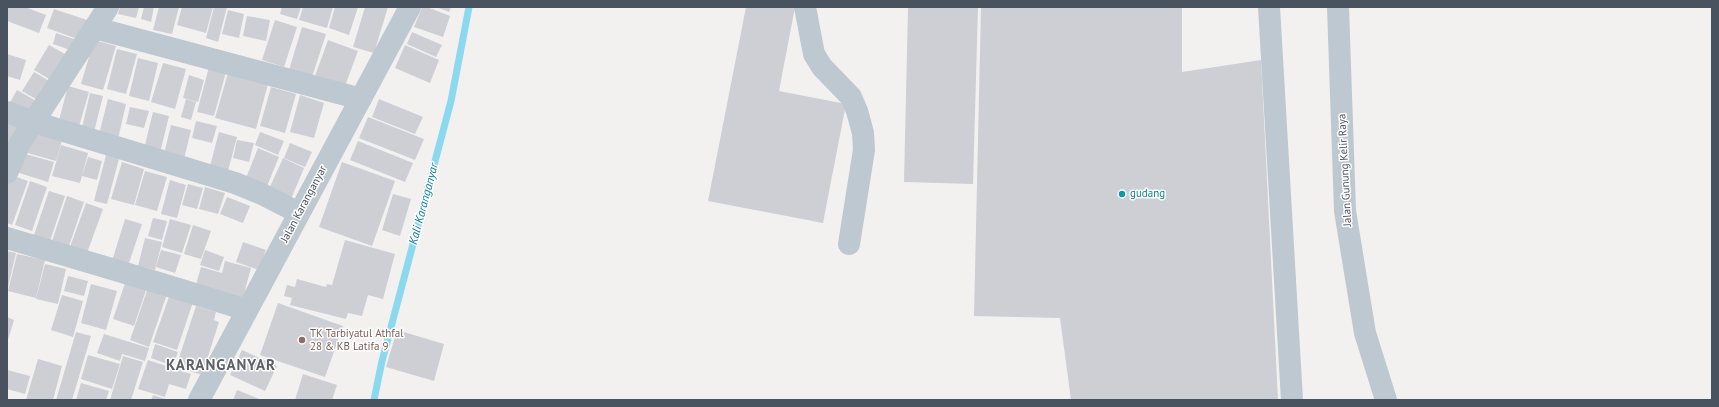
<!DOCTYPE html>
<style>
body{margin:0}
#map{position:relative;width:1719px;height:407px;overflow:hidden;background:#f3f0f0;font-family:"PT Sans",sans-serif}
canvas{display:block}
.frame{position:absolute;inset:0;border:8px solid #48535f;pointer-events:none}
</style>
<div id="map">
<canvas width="1719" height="407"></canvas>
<div class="frame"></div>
</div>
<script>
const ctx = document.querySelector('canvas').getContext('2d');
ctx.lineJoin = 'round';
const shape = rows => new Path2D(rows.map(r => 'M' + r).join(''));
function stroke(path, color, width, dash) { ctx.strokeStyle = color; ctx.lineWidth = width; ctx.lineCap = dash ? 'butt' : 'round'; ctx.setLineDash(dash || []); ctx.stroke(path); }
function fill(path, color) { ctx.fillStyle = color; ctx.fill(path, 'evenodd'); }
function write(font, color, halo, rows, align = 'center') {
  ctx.font = font + ' "PT Sans",sans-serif'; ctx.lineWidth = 3; ctx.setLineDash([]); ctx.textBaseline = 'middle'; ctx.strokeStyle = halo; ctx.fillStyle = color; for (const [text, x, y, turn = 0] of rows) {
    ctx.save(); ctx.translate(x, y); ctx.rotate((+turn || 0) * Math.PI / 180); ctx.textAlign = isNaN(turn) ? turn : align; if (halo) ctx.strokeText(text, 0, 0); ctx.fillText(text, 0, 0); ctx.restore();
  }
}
stroke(shape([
 [374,400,382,361,451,101,469,7]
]), '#8bd9ee', 7);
fill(shape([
 [7,7,25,7,46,15,39,33,7,21],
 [120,7,139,7,136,18,118,14],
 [144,7,154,7,151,22,141,19],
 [159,7,179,7,172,34,153,30],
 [182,7,213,7,206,33,177,25],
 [214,7,227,7,218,42,206,38],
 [282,7,301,7,297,19,280,14],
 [303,7,333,7,327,28,299,20],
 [335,7,358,7,349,35,329,28],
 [365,7,388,7,374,53,353,47],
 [422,7,427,7,450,16,443,37,414,27],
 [436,7,451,7,449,12],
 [746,7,795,7,779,91,846,104,823,223,708,201],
 [908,7,978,7,973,184,904,182],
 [981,7,1182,7,1182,72,1261,60,1278,400,1071,400,1060,318,974,316],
 [54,9,90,21,83,41,47,28],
 [228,10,244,14,239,38,222,34],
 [247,16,270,20,266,41,243,36],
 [275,20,297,27,284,67,262,60],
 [302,27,326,34,312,77,289,70],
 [412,32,442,45,436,57,407,44],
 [56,33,80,41,76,52,53,44],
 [94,40,116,46,103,90,81,84],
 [328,40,358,51,345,86,315,76],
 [49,45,72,58,56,83,34,70],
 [405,45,439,60,430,83,395,68],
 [117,49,137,54,126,94,107,89],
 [7,54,26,60,20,80,7,76],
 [138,58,158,63,149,101,129,96],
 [163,63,186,69,175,109,151,102],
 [209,67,226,72,214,116,197,112],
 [34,72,51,82,39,101,22,91],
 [228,73,268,84,256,129,215,118],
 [189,75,204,80,198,102,183,98],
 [68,86,89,92,78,130,58,124],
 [271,87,296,94,285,133,260,126],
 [17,90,38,102,29,118,8,106],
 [90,93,103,96,93,136,81,132],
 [300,95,324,103,314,138,290,132],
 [108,99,126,104,118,139,99,134],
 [186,99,196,102,191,120,181,117],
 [379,99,423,117,415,134,372,117],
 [130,107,149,111,144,128,126,124],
 [153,112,169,116,160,153,144,149],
 [368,117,424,139,415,160,359,138],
 [196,121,217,126,212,143,192,138],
 [7,123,19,126,7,152],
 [171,125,191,130,184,159,164,154],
 [31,128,63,137,56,161,24,152],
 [219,132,237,137,228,171,210,166],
 [260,132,284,141,278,155,255,145],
 [237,140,254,143,249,162,233,158],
 [358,141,413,163,405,182,350,160],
 [290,143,312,152,305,167,284,158],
 [61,145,88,153,80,183,52,176],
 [258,148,279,157,265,191,244,183],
 [18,152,54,162,48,182,13,171],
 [106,155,119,159,107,204,94,201],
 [88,157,102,161,97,180,82,176],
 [283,158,304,168,291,199,269,189],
 [122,162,144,169,134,205,111,199],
 [342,162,395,181,372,246,319,227],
 [145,171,167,177,157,211,135,205],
 [8,174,28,181,12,225,7,223,7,177],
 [170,180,186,185,177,218,161,214],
 [30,181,47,187,32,231,15,225],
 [188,184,203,188,197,209,182,205],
 [205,187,225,193,218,214,199,209],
 [49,191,65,196,50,241,34,235],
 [393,194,411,199,400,236,382,230],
 [67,196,84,202,69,246,52,241],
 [227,197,250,206,243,223,220,214],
 [86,203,103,209,87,253,70,247],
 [153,218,167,221,162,240,148,236],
 [125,219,142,224,128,266,112,261],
 [170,219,191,225,182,253,162,247],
 [193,225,211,231,201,259,184,254],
 [145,238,162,242,155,270,138,266],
 [345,240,395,254,383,299,368,295,362,316,348,313,346,319,290,305,292,298,284,296,287,285,295,287,297,279,326,287,327,284,332,285],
 [243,242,266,250,259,270,236,262],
 [161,250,181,255,175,273,156,267],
 [205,250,224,257,219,271,200,265],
 [7,251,16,253,8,287,7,287],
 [17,254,45,260,36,298,8,291],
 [225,261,251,268,242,301,195,288,201,267,222,273],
 [45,264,66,269,58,304,36,299],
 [68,276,88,281,84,296,64,291],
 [125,283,146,290,134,326,113,319],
 [91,284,117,291,106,330,81,323],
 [149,285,168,291,149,347,130,340],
 [170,294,193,302,177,350,153,342],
 [62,295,83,301,73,337,51,330],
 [278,303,343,326,325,377,260,355],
 [196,306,216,312,214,320,219,322,202,375,176,367],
 [7,317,14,320,7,343],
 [397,330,444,344,434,381,386,367],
 [76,332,91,336,72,400,56,400],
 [104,334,149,348,145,361,122,354,120,361,97,353],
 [155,344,178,352,173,366,151,358],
 [242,350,277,366,265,391,230,375],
 [88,355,120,364,112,389,81,379],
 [123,356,143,362,131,400,110,400],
 [38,359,62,366,53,400,26,400],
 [148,360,191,374,186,389,169,384,165,397,138,389],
 [7,370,30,376,25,394,7,389],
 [303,374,337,385,332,400,295,400],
 [81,383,109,391,106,400,76,400],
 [237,390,262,400,233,400],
 [153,395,169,400,151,400]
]), '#cdcfd5');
stroke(shape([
 [805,7,814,54,822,67,851,97,857,111,863,133,864,150,849,244],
 [1269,7,1292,400],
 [1338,7,1345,211,1365,333,1386,400],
 [95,28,361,99],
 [7,112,34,122,235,183,262,194,299,213],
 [7,173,20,143,108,7],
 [7,238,159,283,247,310],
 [199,400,410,7]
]), '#bec8d0', 22);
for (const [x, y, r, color] of [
 [1122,194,4,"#0f9aa8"],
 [302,340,4,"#8d6e63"]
]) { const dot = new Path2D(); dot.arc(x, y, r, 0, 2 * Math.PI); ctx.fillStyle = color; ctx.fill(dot); stroke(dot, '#fff', 1.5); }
write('11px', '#48535f', '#fff', [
 ["Jalan Gunung Kelir Raya",1345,170,-93],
 ["Jalan Karanganyar",304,204,-62]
]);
write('11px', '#0d838f', '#fff', [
 ["gudang",1130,194]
], 'left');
write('11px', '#785e54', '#fff', [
 ["TK Tarbiyatul Athfal",310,334],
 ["28 & KB Latifa 9",310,347]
], 'left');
write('italic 12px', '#0a7fa0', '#fff', [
 ["Kali Karanganyar",424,204,-75]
]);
ctx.letterSpacing = '1px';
write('bold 15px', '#5d6166', '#fff', [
 ["KARANGANYAR",221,366]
]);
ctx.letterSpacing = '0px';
</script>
